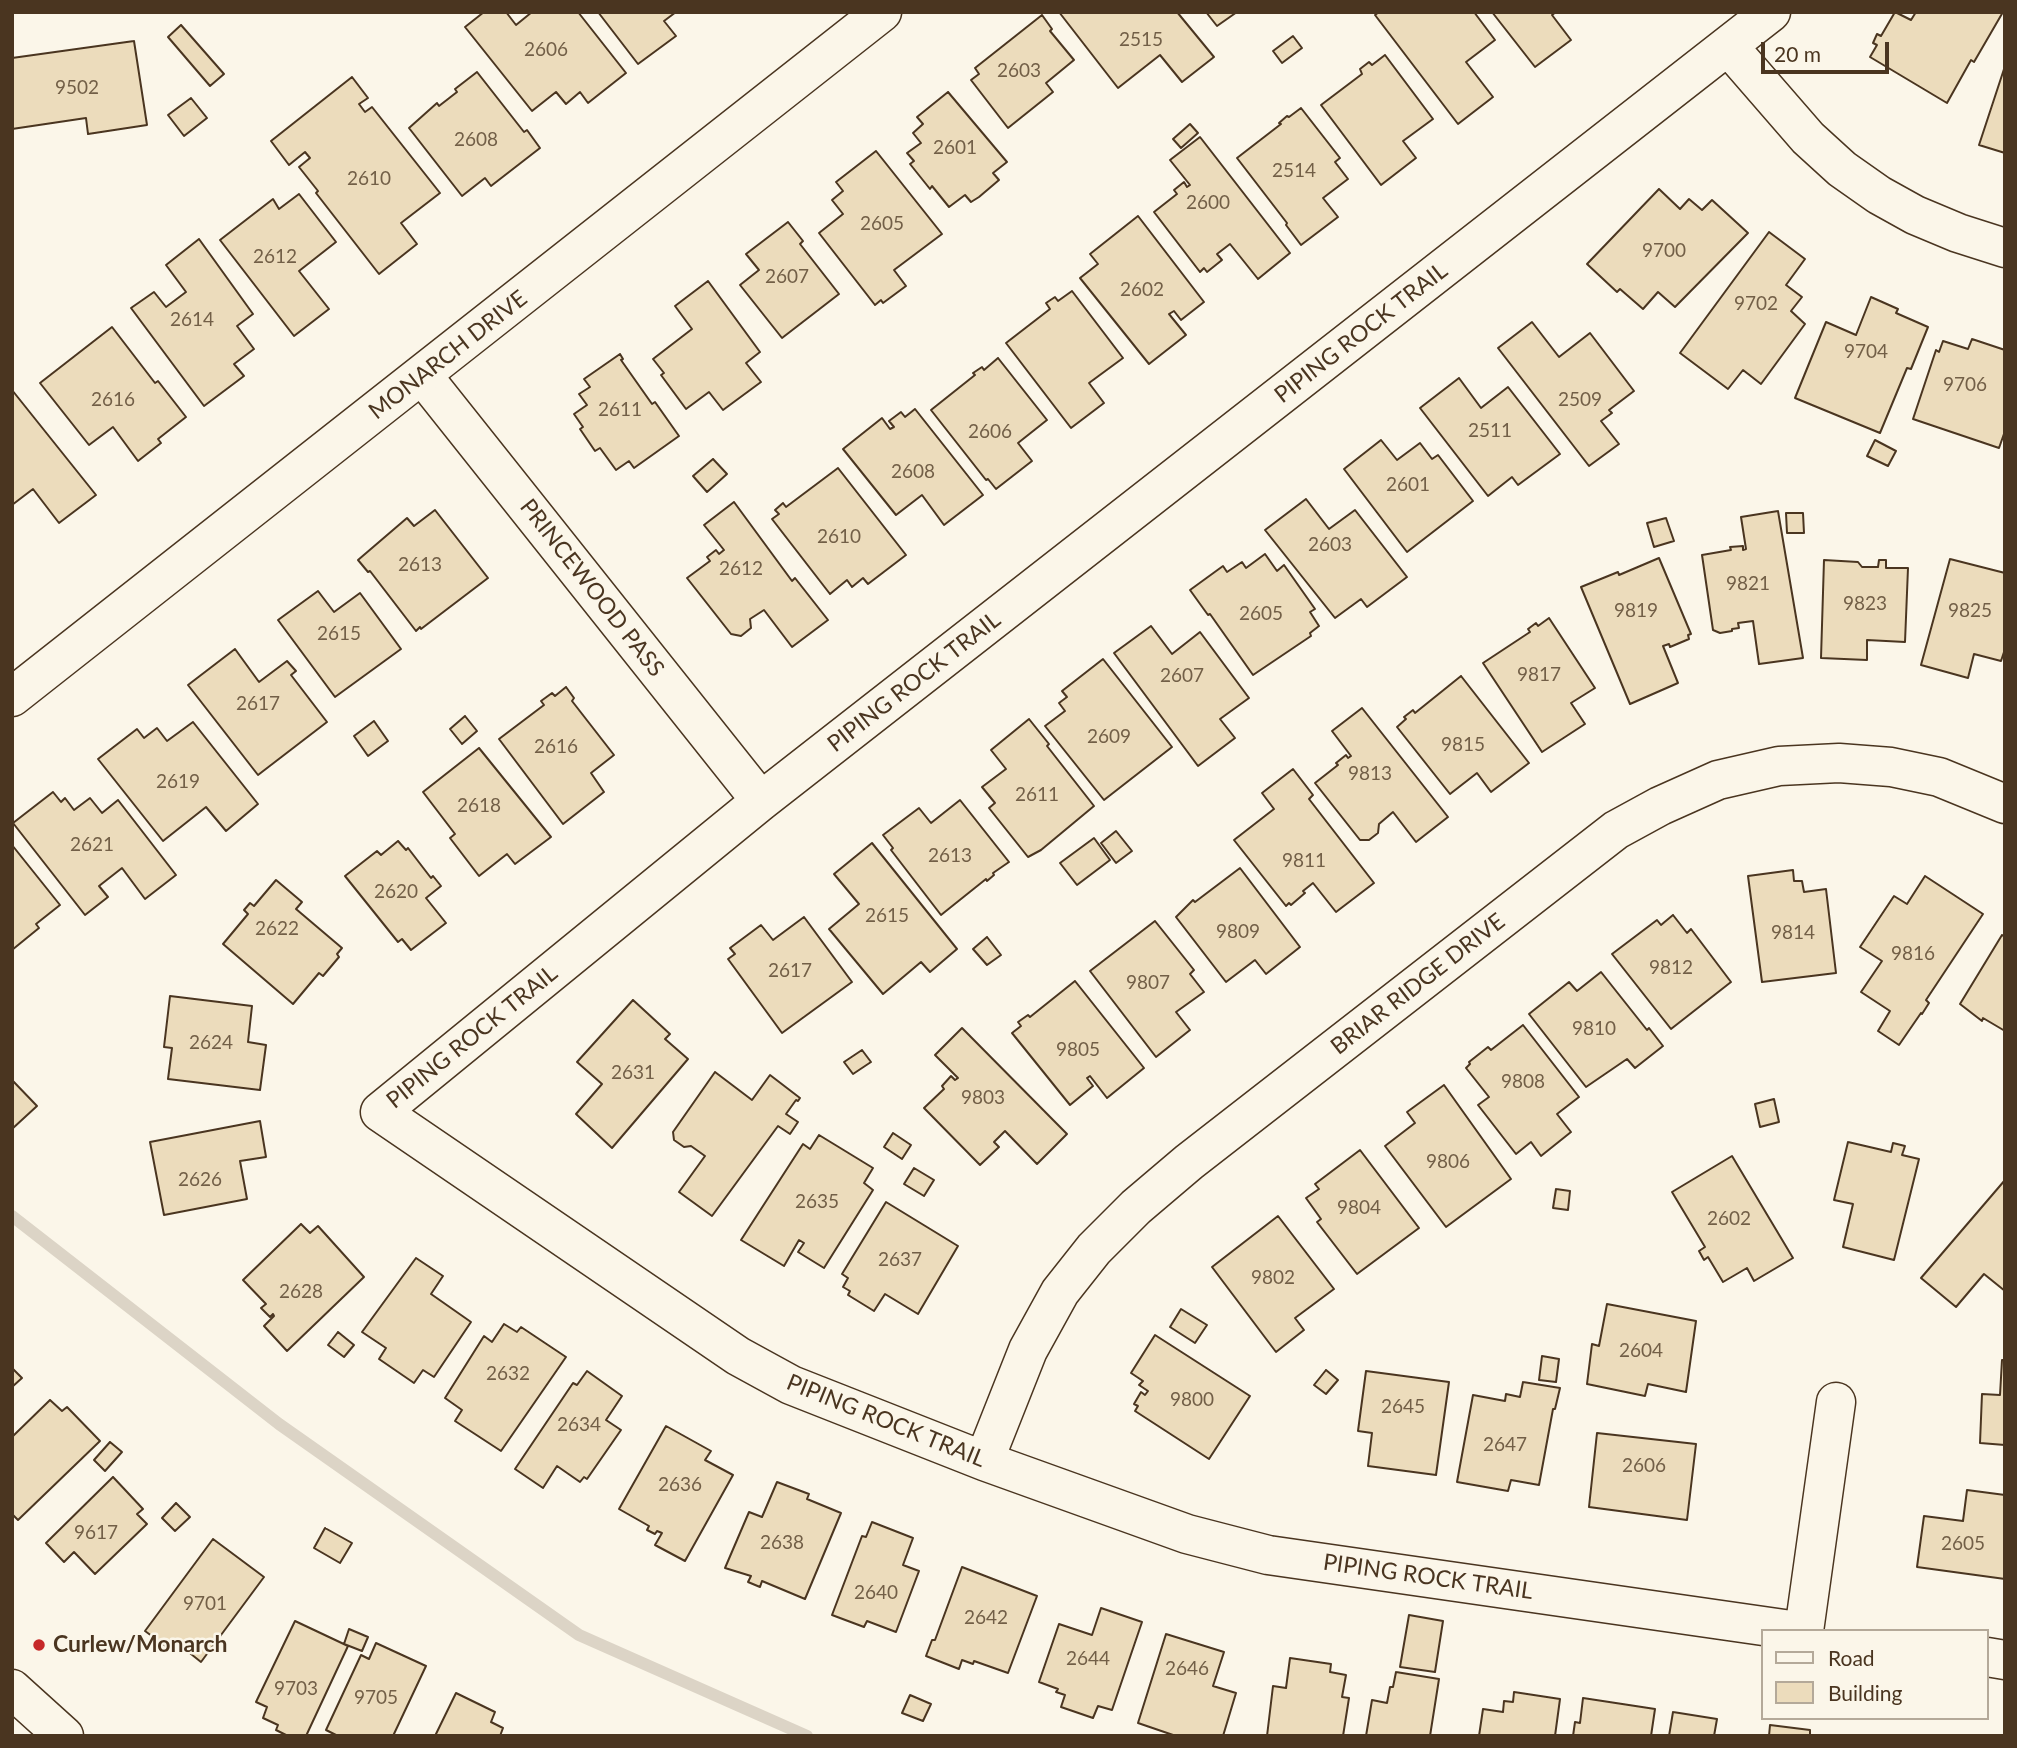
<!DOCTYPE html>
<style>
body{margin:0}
#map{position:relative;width:2017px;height:1748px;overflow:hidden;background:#fbf6e9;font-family:Lato,sans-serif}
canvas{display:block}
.frame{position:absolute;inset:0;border:14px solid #4a3520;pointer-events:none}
.legend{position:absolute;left:1761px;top:1629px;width:228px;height:91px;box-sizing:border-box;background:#fbf6e9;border:2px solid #b4a999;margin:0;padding:9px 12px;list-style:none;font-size:21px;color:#4a3520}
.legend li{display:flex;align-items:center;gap:14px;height:35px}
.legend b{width:35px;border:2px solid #b4a999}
.scale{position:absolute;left:1761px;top:42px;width:128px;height:32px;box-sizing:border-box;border:4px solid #4a3520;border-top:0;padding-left:9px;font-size:21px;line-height:24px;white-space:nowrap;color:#4a3520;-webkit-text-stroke:5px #fbf6e9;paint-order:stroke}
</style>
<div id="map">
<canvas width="2017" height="1748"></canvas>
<div class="frame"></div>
<ul class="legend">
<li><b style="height:9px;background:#fbf6e9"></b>Road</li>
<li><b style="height:19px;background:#ecdcbc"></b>Building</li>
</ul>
<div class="scale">20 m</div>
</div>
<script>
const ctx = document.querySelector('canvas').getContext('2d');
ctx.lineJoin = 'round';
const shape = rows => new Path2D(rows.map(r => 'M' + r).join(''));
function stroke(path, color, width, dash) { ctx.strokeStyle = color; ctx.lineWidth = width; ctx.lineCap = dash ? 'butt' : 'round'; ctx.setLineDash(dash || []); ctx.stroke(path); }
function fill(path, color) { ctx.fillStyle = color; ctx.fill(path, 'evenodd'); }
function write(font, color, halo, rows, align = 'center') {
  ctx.font = font + ' Lato,sans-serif'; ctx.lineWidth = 5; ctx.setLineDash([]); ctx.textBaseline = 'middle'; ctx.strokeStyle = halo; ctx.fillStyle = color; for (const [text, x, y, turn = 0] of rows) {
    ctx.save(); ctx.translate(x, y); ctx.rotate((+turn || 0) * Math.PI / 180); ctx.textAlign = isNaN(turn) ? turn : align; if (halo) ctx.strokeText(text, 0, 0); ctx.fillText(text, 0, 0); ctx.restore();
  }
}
stroke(shape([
 [12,1216,279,1424,579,1635,807,1736]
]), '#dcd4c6', 12);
const building = shape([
 [484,12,506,12,516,25,532,12,578,12,626,73,588,103,580,92,566,104,556,92,532,111,465,27,484,12],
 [598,12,676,12,664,21,676,36,638,64,598,12],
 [1059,12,1177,12,1214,57,1182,82,1160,55,1118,88,1059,12],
 [1206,12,1237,12,1217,26,1206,12],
 [1379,12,1474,12,1495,40,1466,62,1493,97,1458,124,1375,15,1379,12],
 [1492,12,1556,12,1552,15,1571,40,1535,67,1492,12],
 [1895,12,1911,20,1916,12,2003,12,1974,62,1971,60,1947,103,1870,57,1877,45,1873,43,1877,34,1881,36,1895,12],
 [1042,15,1052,29,1050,31,1074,60,1046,83,1053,92,1008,128,971,80,979,74,975,68,1042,15],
 [181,25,224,74,210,86,168,37,181,25],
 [1293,36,1302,48,1282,63,1273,51,1293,36],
 [134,41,147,125,88,134,86,118,12,129,12,58,134,41],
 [1385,55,1433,119,1403,141,1416,158,1381,185,1321,105,1362,74,1360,69,1369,62,1372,65,1385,55],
 [2005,66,2005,153,1979,145,2005,66],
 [477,72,524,132,527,130,540,148,491,186,485,178,462,196,409,128,437,103,439,106,457,92,455,89,477,72],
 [352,77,368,98,359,104,365,112,372,107,440,193,401,223,417,244,379,274,316,193,318,191,299,167,310,158,305,152,289,165,271,141,352,77],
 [948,92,1007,162,993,173,999,180,979,197,971,202,965,195,949,207,932,186,930,189,910,164,914,161,907,153,921,143,913,133,923,124,917,117,948,92],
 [191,98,207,118,184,136,168,115,191,98],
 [1301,108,1340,158,1335,162,1348,179,1323,198,1338,217,1301,245,1286,225,1287,223,1237,158,1281,124,1279,123,1287,116,1289,117,1301,108],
 [1190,124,1198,133,1181,148,1173,139,1190,124],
 [1200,137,1290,253,1258,279,1230,244,1217,254,1222,260,1207,272,1204,268,1200,272,1154,212,1177,194,1174,190,1184,182,1187,187,1190,185,1170,160,1200,137],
 [876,151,942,234,894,270,906,286,883,303,881,300,875,305,819,233,843,214,832,200,843,191,836,182,876,151],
 [1659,189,1680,209,1689,199,1702,210,1712,200,1748,233,1675,307,1658,292,1643,309,1620,289,1617,292,1587,264,1659,189],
 [299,194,336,242,299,271,329,309,294,336,220,240,273,199,279,209,299,194],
 [1138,216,1204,302,1181,320,1174,311,1169,314,1186,335,1149,364,1080,278,1098,264,1090,254,1138,216],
 [788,222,803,241,800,244,839,294,782,338,740,285,759,270,746,254,788,222],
 [1769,232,1805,259,1786,285,1802,297,1791,311,1805,324,1761,384,1743,370,1728,389,1680,353,1769,232],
 [199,239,253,314,237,326,254,349,234,364,244,376,204,406,131,308,154,292,166,307,186,292,166,265,199,239],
 [708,281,760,352,746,363,761,382,723,410,709,392,686,409,661,375,664,373,653,359,692,329,675,306,708,281],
 [1072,291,1123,358,1089,383,1104,403,1071,428,1006,343,1050,309,1046,303,1055,297,1058,301,1072,291],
 [1871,297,1898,309,1896,313,1928,327,1911,369,1907,368,1880,433,1795,398,1826,322,1856,335,1871,297],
 [1532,322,1559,357,1590,333,1634,391,1609,410,1612,413,1601,421,1619,444,1589,466,1498,348,1532,322],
 [112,327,155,383,158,381,186,417,158,439,161,443,138,461,113,427,89,445,40,383,112,327],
 [1972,339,2005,350,2005,431,1999,448,1913,419,1936,350,1939,352,1943,341,1968,349,1972,339],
 [620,354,623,359,621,360,652,404,655,402,679,436,634,468,629,461,616,470,600,448,595,451,580,429,583,427,574,414,587,405,579,394,590,387,584,379,620,354],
 [998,358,1047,420,1018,443,1032,461,996,489,988,479,986,480,931,410,975,375,973,373,982,367,984,370,998,358],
 [1459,378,1481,408,1508,387,1560,454,1518,485,1512,477,1488,496,1420,408,1459,378],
 [12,390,96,495,59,523,33,489,12,505,12,390],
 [915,409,983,495,944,525,922,495,896,515,843,449,882,418,890,429,894,427,889,421,901,412,905,417,915,409],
 [1381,440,1397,460,1420,443,1432,459,1438,455,1473,501,1407,552,1344,469,1381,440],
 [1875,440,1896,451,1888,466,1867,456,1875,440],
 [713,459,727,474,707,492,693,476,713,459],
 [838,468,906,555,868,584,863,578,852,587,847,580,830,594,772,519,779,514,775,510,783,503,786,507,838,468],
 [1306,499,1329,529,1355,510,1407,577,1367,607,1361,599,1335,618,1265,530,1306,499],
 [734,502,792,581,795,578,828,620,792,647,764,610,750,619,751,628,741,636,731,634,687,578,710,561,707,557,716,550,719,554,724,550,704,525,734,502],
 [435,510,488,578,421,629,420,627,416,631,370,571,368,572,358,560,407,518,414,526,435,510],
 [1778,511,1803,658,1759,664,1753,621,1738,623,1739,628,1732,629,1732,631,1720,633,1713,630,1702,555,1731,550,1730,547,1743,546,1743,550,1746,549,1741,517,1778,511],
 [1786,513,1803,513,1804,533,1787,533,1786,513],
 [1666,518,1674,541,1654,547,1647,523,1666,518],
 [1265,554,1277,571,1284,565,1315,609,1310,612,1319,626,1310,633,1311,636,1253,675,1210,614,1208,615,1190,590,1223,566,1227,572,1242,562,1246,568,1265,554],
 [1659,558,1691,634,1688,635,1689,639,1670,647,1669,644,1663,646,1678,683,1630,704,1581,587,1618,572,1619,575,1659,558],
 [1950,559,2005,573,2005,649,2001,661,1974,654,1968,678,1921,665,1950,559],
 [1824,560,1858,562,1862,567,1878,567,1879,560,1886,560,1886,568,1908,568,1905,642,1867,640,1867,660,1821,658,1824,560],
 [318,591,334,612,360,593,401,649,335,697,278,620,318,591],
 [1549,618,1595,688,1571,703,1585,724,1542,752,1483,663,1530,632,1528,629,1536,623,1538,626,1549,618],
 [1151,626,1172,654,1200,632,1249,698,1220,719,1235,738,1198,766,1114,653,1151,626],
 [235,649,259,682,287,661,296,671,291,675,327,722,258,775,188,685,235,649],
 [1103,659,1172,747,1104,800,1045,726,1065,711,1059,703,1067,697,1062,691,1103,659],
 [1461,676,1529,763,1491,792,1477,773,1450,794,1397,727,1406,719,1404,717,1413,710,1415,713,1461,676],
 [566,687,574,698,572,701,614,755,591,773,604,792,563,824,499,739,544,705,541,701,552,693,555,696,566,687],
 [1362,708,1448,817,1416,842,1393,812,1379,824,1378,833,1369,840,1360,840,1315,783,1338,765,1336,763,1346,755,1348,758,1351,756,1332,731,1362,708],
 [465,716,477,731,462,744,450,729,465,716],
 [1029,719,1049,744,1047,746,1094,806,1041,850,1028,857,989,808,995,803,982,787,1006,769,991,750,1029,719],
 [374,721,388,741,368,756,354,736,374,721],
 [193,722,258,804,226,831,206,807,163,841,98,759,137,729,144,738,157,728,167,741,193,722],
 [479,748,551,837,515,864,507,854,479,876,450,838,455,834,423,792,479,748],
 [1293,769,1313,795,1309,799,1374,883,1336,912,1313,883,1303,891,1305,893,1291,905,1289,903,1286,906,1234,840,1274,809,1262,793,1293,769],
 [53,792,61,802,65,798,74,810,90,798,102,813,118,800,176,875,145,899,122,868,99,886,108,897,85,915,13,823,53,792],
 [960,800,1009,862,993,873,994,875,987,881,986,879,941,915,891,850,893,848,883,835,919,808,931,823,960,800],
 [1116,831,1132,851,1116,863,1101,843,1116,831],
 [1094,838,1110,860,1077,885,1060,863,1094,838],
 [398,841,406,850,408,848,431,878,433,876,441,886,426,898,446,923,411,950,402,939,398,942,345,876,377,851,381,855,398,841],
 [872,843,957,949,930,972,921,962,883,994,829,929,859,904,834,874,872,843],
 [12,845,60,905,36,924,39,928,12,950,12,845],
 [1240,868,1300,947,1266,974,1255,960,1226,982,1176,917,1193,900,1195,902,1240,868],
 [1793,870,1794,881,1802,881,1804,892,1826,889,1836,973,1762,982,1748,876,1793,870],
 [1925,876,1983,914,1926,1000,1929,1003,1922,1014,1921,1013,1899,1045,1878,1031,1890,1011,1861,992,1882,961,1860,947,1894,896,1907,904,1925,876],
 [276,880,302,902,296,909,342,948,337,954,339,957,323,976,319,973,293,1004,223,944,248,914,244,910,250,903,254,906,276,880],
 [1673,915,1687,933,1691,929,1731,982,1671,1029,1612,954,1657,920,1661,925,1673,915],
 [804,917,852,982,782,1033,728,959,735,954,730,948,761,925,773,940,804,917],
 [1155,921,1194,970,1190,974,1204,992,1176,1012,1190,1030,1156,1057,1090,971,1155,921],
 [2002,935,2005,937,2005,1031,1983,1018,1982,1021,1960,1004,2002,935],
 [987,937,1001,955,987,965,973,949,987,937],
 [1601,972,1647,1030,1649,1028,1663,1046,1635,1068,1627,1059,1586,1087,1529,1014,1569,982,1577,991,1601,972],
 [1075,981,1144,1068,1107,1098,1090,1076,1087,1078,1093,1086,1070,1105,1012,1033,1021,1026,1018,1022,1028,1015,1030,1017,1075,981],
 [170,996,252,1006,248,1042,266,1045,260,1090,168,1079,172,1048,164,1047,170,996],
 [633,1000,670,1034,665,1039,688,1059,612,1148,576,1114,602,1084,577,1062,633,1000],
 [1523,1025,1579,1097,1557,1114,1571,1132,1541,1156,1531,1142,1516,1154,1478,1105,1489,1097,1466,1068,1470,1064,1469,1062,1488,1047,1491,1050,1523,1025],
 [962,1028,1067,1134,1037,1164,1005,1131,994,1142,999,1147,980,1165,924,1108,944,1089,942,1086,951,1076,955,1080,958,1078,935,1055,962,1028],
 [862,1050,871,1062,853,1074,844,1062,862,1050],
 [715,1072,752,1100,770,1075,800,1098,798,1101,796,1100,786,1114,798,1122,790,1134,778,1126,712,1216,679,1192,705,1156,691,1146,684,1147,674,1140,673,1132,715,1072],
 [12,1080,37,1106,12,1129,12,1080],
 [1444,1085,1511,1179,1446,1227,1385,1146,1415,1123,1407,1112,1444,1085],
 [1774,1099,1779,1122,1760,1127,1755,1104,1774,1099],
 [260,1121,266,1157,240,1161,247,1199,164,1215,150,1142,260,1121],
 [893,1133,911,1145,902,1159,884,1147,893,1133],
 [819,1135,873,1168,864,1183,873,1190,824,1268,798,1252,804,1243,799,1240,784,1266,741,1240,803,1144,810,1149,819,1135],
 [1848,1142,1891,1152,1893,1143,1905,1146,1902,1155,1919,1159,1894,1260,1843,1247,1853,1204,1834,1200,1848,1142],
 [1360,1150,1419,1228,1357,1274,1317,1222,1321,1219,1306,1198,1319,1189,1315,1184,1360,1150],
 [1732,1156,1793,1258,1754,1281,1747,1268,1723,1282,1708,1257,1704,1260,1699,1251,1705,1247,1672,1192,1732,1156],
 [914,1168,934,1180,924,1196,904,1184,914,1168],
 [2005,1180,2005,1291,1984,1274,1956,1307,1921,1278,2005,1180],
 [1556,1189,1570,1191,1568,1210,1553,1208,1556,1189],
 [886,1202,958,1246,918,1314,885,1294,874,1311,848,1295,850,1291,843,1287,848,1278,842,1274,886,1202],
 [1278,1216,1334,1289,1295,1318,1304,1330,1276,1352,1212,1267,1278,1216],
 [301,1224,310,1233,318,1226,364,1277,287,1351,264,1326,274,1316,273,1314,270,1317,261,1308,266,1304,243,1280,301,1224],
 [416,1258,443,1276,431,1294,471,1322,434,1377,423,1370,414,1383,379,1359,386,1348,362,1332,416,1258],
 [1607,1304,1696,1321,1686,1392,1648,1384,1645,1396,1587,1384,1592,1344,1599,1346,1607,1304],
 [1181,1309,1207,1325,1195,1343,1170,1327,1181,1309],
 [504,1324,517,1332,521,1327,566,1357,501,1451,455,1421,462,1410,445,1398,484,1336,492,1342,504,1324],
 [338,1332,354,1345,344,1357,328,1345,338,1332],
 [1155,1335,1250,1396,1209,1459,1135,1411,1138,1406,1134,1404,1141,1392,1145,1395,1148,1391,1139,1385,1143,1381,1131,1373,1155,1335],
 [1542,1356,1559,1359,1556,1382,1539,1380,1542,1356],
 [2002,1360,2005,1360,2005,1445,1980,1443,1982,1394,2000,1395,2002,1360],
 [12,1368,22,1378,12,1387,12,1368],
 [1326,1370,1338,1380,1326,1394,1314,1385,1326,1370],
 [587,1371,622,1396,606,1420,621,1430,587,1479,584,1477,580,1482,557,1466,543,1488,515,1469,573,1383,577,1385,587,1371],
 [1366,1371,1449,1382,1436,1475,1368,1466,1372,1433,1358,1431,1366,1371],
 [1523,1382,1560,1388,1555,1409,1553,1409,1539,1485,1511,1480,1508,1491,1457,1482,1473,1395,1505,1401,1506,1394,1520,1397,1523,1382],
 [50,1400,62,1411,67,1407,100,1441,18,1520,12,1514,12,1437,50,1400],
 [666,1426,711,1451,705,1460,733,1475,685,1561,655,1545,662,1533,657,1531,655,1534,647,1530,649,1526,619,1509,666,1426],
 [1597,1433,1696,1444,1687,1520,1589,1507,1597,1433],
 [110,1442,122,1452,105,1471,94,1460,110,1442],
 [113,1477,143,1509,137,1514,147,1524,95,1574,74,1552,64,1562,46,1543,113,1477],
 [777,1482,809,1494,807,1499,841,1513,805,1599,762,1581,760,1587,748,1582,751,1576,725,1568,749,1512,762,1517,777,1482],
 [1967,1490,2005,1495,2005,1579,1917,1567,1924,1516,1963,1521,1967,1490],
 [176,1503,190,1517,175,1531,162,1518,176,1503],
 [872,1522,913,1538,903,1565,919,1571,896,1632,867,1621,864,1627,832,1615,862,1536,866,1537,872,1522],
 [325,1528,352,1543,340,1563,314,1548,325,1528],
 [213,1539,264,1577,201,1662,181,1646,175,1653,145,1631,213,1539],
 [962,1567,1037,1596,1008,1673,974,1661,973,1664,962,1660,959,1669,926,1656,932,1640,935,1640,962,1567],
 [1101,1608,1142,1622,1112,1710,1098,1706,1093,1718,1061,1707,1065,1695,1056,1692,1058,1689,1039,1682,1059,1624,1092,1635,1101,1608],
 [1409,1615,1443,1621,1435,1672,1400,1667,1409,1615],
 [295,1621,348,1646,306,1736,288,1736,276,1730,278,1725,263,1718,267,1707,256,1702,295,1621],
 [349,1629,368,1637,362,1651,344,1644,349,1629],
 [1166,1634,1224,1652,1213,1686,1236,1693,1223,1736,1176,1736,1138,1723,1166,1634],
 [376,1643,426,1666,393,1736,338,1736,326,1730,361,1655,369,1659,376,1643],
 [1290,1658,1331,1664,1330,1672,1346,1675,1342,1697,1349,1698,1343,1736,1267,1736,1273,1686,1286,1688,1290,1658],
 [1396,1672,1439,1679,1430,1736,1366,1736,1372,1700,1387,1703,1390,1687,1393,1687,1396,1672],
 [1514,1692,1560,1699,1555,1736,1479,1736,1483,1709,1503,1712,1504,1701,1513,1702,1514,1692],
 [456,1693,495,1712,491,1722,503,1728,500,1736,435,1736,456,1693],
 [910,1695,931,1704,923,1721,902,1713,910,1695],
 [1583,1698,1655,1709,1651,1736,1573,1736,1575,1722,1580,1723,1583,1698],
 [1673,1712,1717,1719,1714,1736,1669,1736,1673,1712],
 [1770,1725,1810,1730,1810,1735,1819,1736,1769,1736,1770,1725]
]);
fill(building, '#ecdcbc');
stroke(building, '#4a3520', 2);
const minor = shape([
 [1771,12,761,801,380,1112,738,1356,791,1385,984,1461,1187,1534,1268,1555,1798,1631],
 [1729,47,1808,138,1842,169,1879,195,1915,215,1958,233,2005,248],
 [422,375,761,801],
 [984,1461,1028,1350,1060,1292,1094,1249,1136,1207,1189,1162,1616,830,1660,806,1718,780,1779,766,1839,763,1891,767,1939,777,2005,804],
 [1804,1631,1836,1402],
 [1987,1657,2005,1660]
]);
const tertiary = shape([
 [12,697,882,12],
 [12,1689,64,1736]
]);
stroke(minor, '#4a3520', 41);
stroke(tertiary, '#4a3520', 41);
stroke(minor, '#fbf6e9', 38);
stroke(tertiary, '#fbf6e9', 38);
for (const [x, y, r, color] of [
 [39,1645,7,"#c62828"]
]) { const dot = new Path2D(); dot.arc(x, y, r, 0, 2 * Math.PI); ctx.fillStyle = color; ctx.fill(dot); stroke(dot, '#fbf6e9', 2.5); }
write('19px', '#725f47', null, [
 ["2515",1141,40],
 ["2606",546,50],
 ["2603",1019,71],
 ["9502",77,88],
 ["2608",476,140],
 ["2601",955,148],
 ["2514",1294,171],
 ["2610",369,179],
 ["2600",1208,203],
 ["2605",882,224],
 ["9700",1664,251],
 ["2612",275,257],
 ["2607",787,277],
 ["2602",1142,290],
 ["9702",1756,304],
 ["2614",192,320],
 ["9704",1866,352],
 ["9706",1965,385],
 ["2616",113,400],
 ["2509",1580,400],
 ["2611",620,410],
 ["2511",1490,431],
 ["2606",990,432],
 ["2608",913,472],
 ["2601",1408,485],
 ["2610",839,537],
 ["2603",1330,545],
 ["2613",420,565],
 ["2612",741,569],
 ["9821",1748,584],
 ["9823",1865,604],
 ["9819",1636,611],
 ["9825",1970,611],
 ["2605",1261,614],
 ["2615",339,634],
 ["9817",1539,675],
 ["2607",1182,676],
 ["2617",258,704],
 ["2609",1109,737],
 ["9815",1463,745],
 ["2616",556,747],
 ["9813",1370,774],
 ["2619",178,782],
 ["2611",1037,795],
 ["2618",479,806],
 ["2621",92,845],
 ["2613",950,856],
 ["9811",1304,861],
 ["2620",396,892],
 ["2615",887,916],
 ["2622",277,929],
 ["9809",1238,932],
 ["9814",1793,933],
 ["9816",1913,954],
 ["9812",1671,968],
 ["2617",790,971],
 ["9807",1148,983],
 ["9810",1594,1029],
 ["2624",211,1043],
 ["9805",1078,1050],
 ["2631",633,1073],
 ["9808",1523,1082],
 ["9803",983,1098],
 ["9806",1448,1162],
 ["2626",200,1180],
 ["2635",817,1202],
 ["9804",1359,1208],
 ["2602",1729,1219],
 ["2637",900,1260],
 ["9802",1273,1278],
 ["2628",301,1292],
 ["2604",1641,1351],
 ["2632",508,1374],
 ["9800",1192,1400],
 ["2645",1403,1407],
 ["2634",579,1425],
 ["2647",1505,1445],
 ["2606",1644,1466],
 ["2636",680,1485],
 ["9617",96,1533],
 ["2638",782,1543],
 ["2605",1963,1544],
 ["2640",876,1593],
 ["9701",205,1604],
 ["2642",986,1618],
 ["2644",1088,1659],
 ["2646",1187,1669],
 ["9703",296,1689],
 ["9705",376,1698]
]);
write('23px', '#4a3520', '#fbf6e9', [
 ["PIPING ROCK TRAIL",1361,333,-38],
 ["MONARCH DRIVE",448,355,-38],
 ["PRINCEWOOD PASS",592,588,52],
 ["PIPING ROCK TRAIL",914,682,-38],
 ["BRIAR RIDGE DRIVE",1418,984,-38],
 ["PIPING ROCK TRAIL",472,1037,-39],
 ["PIPING ROCK TRAIL",886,1421,22],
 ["PIPING ROCK TRAIL",1428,1577,8]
]);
write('bold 23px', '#4a3520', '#fbf6e9', [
 ["Curlew/Monarch",53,1645]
], 'left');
</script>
